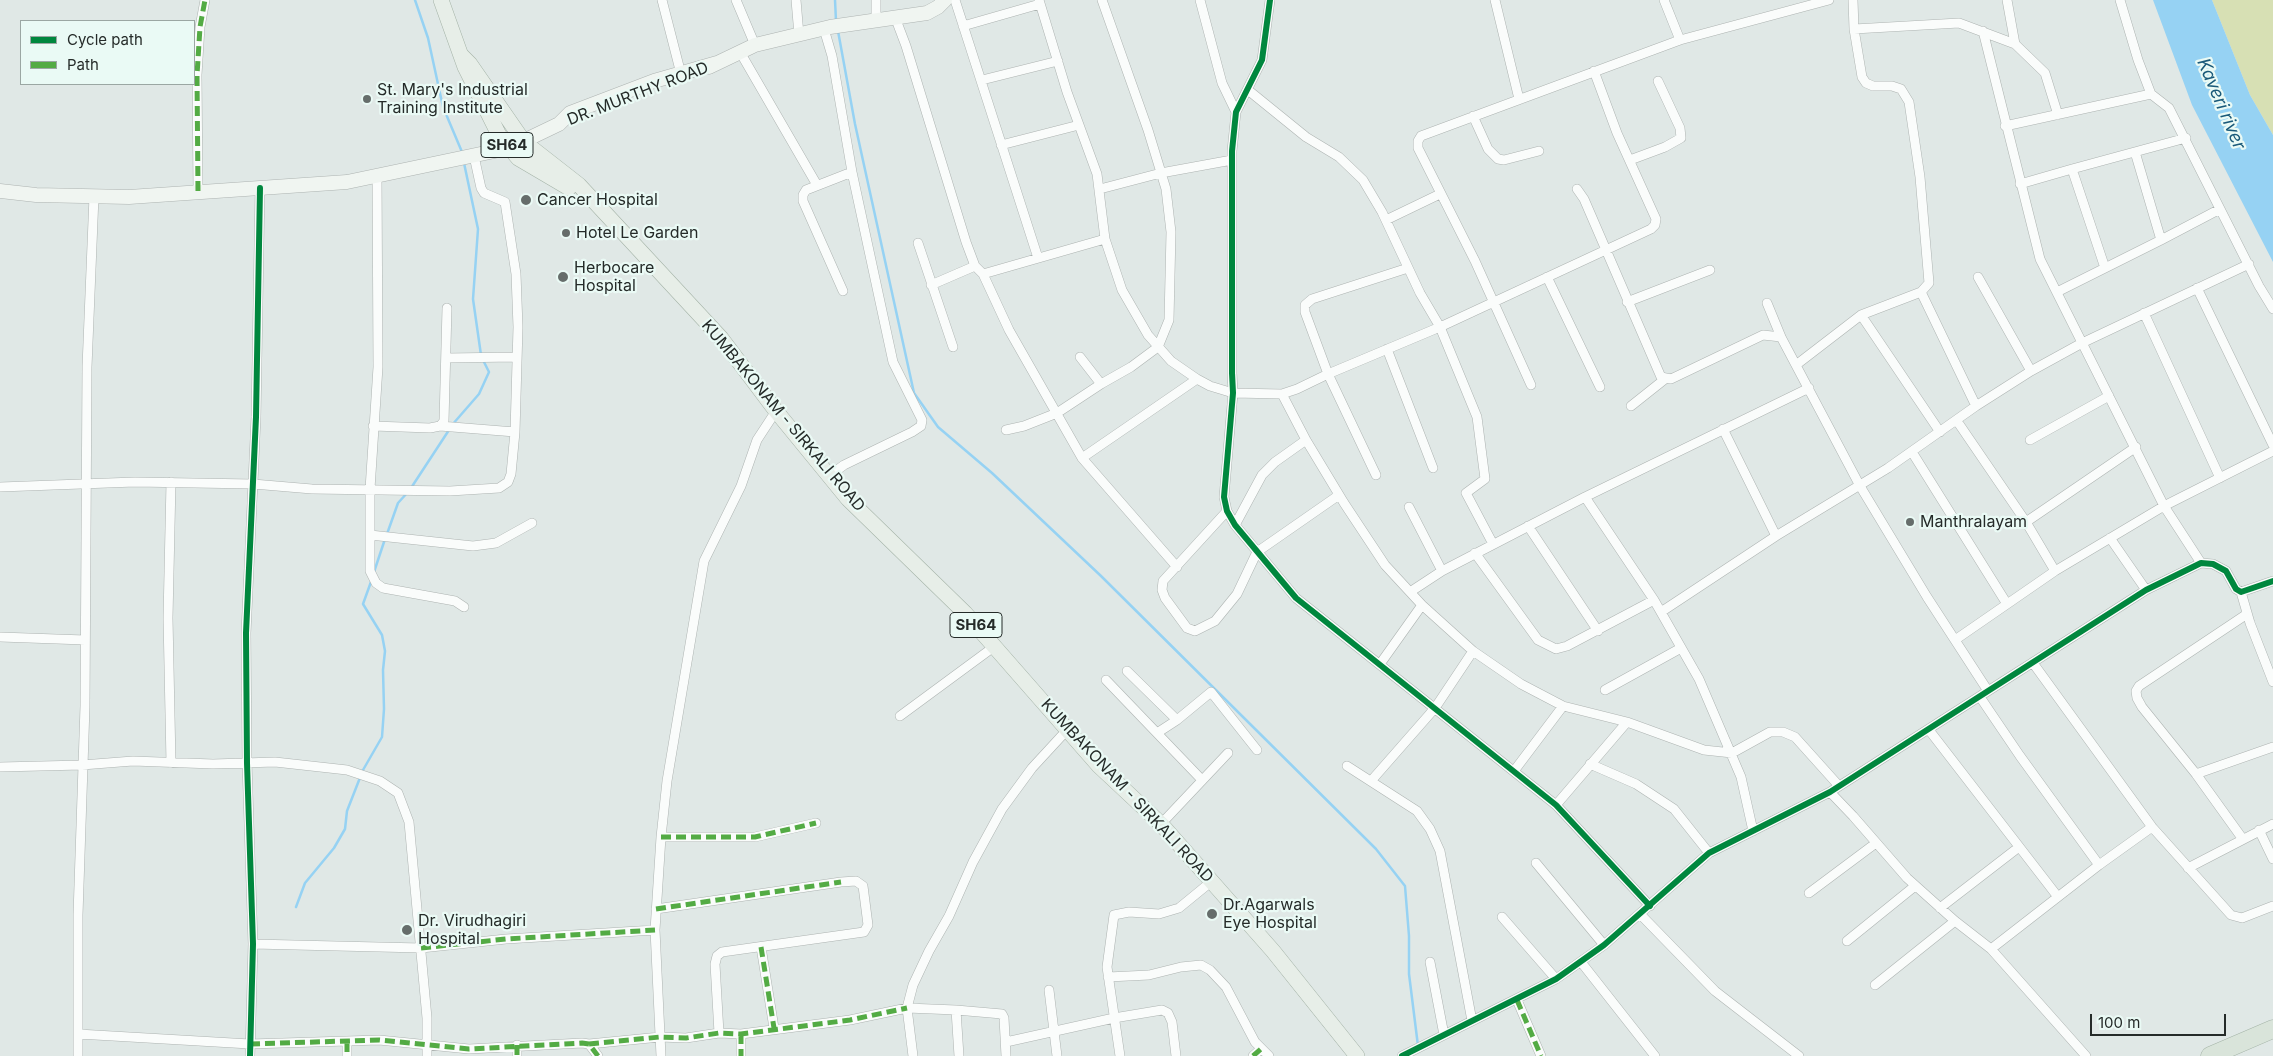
<!DOCTYPE html>
<style>
body{margin:0}
#map{position:relative;width:2273px;height:1056px;overflow:hidden;background:#e0e8e6;font-family:Inter,sans-serif}
canvas{display:block}
.legend{position:absolute;left:20px;top:20px;width:175px;height:65px;box-sizing:border-box;background:#eafaf5;border:1px solid #9ba7a3;margin:0;padding:6px 9px;list-style:none;font-size:15px;color:#252b29}
.legend li{display:flex;align-items:center;gap:10px;height:25px}
.legend b{width:25px;border:1px solid #9ba7a3}
.scale{position:absolute;left:2090px;top:1014px;width:136px;height:22px;box-sizing:border-box;border:2px solid #252b29;border-top:0;padding-left:6px;font-size:15px;line-height:18px;white-space:nowrap;color:#252b29;-webkit-text-stroke:4px #eafaf5;paint-order:stroke}
</style>
<div id="map">
<canvas width="2273" height="1056"></canvas>
<ul class="legend">
<li><b style="height:6px;background:#00873e"></b>Cycle path</li>
<li><b style="height:6px;background:#53ab44"></b>Path</li>
</ul>
<div class="scale">100 m</div>
</div>
<script>
const ctx = document.querySelector('canvas').getContext('2d');
ctx.lineJoin = 'round';
function fill(path, color) { ctx.fillStyle = color; ctx.fill(path, 'evenodd'); }
const shape = rows => new Path2D(rows.map(r => 'M' + r).join(''));
function stroke(path, color, width, dash) { ctx.strokeStyle = color; ctx.lineWidth = width; ctx.lineCap = dash ? 'butt' : 'round'; ctx.setLineDash(dash || []); ctx.stroke(path); }
function write(font, color, halo, rows, align = 'center') {
  ctx.font = font + ' Inter,sans-serif'; ctx.lineWidth = 4.5; ctx.setLineDash([]); ctx.textBaseline = 'middle'; ctx.strokeStyle = halo; ctx.fillStyle = color; for (const [text, x, y, turn = 0] of rows) {
    ctx.save(); ctx.translate(x, y); ctx.rotate((+turn || 0) * Math.PI / 180); ctx.textAlign = isNaN(turn) ? turn : align; if (halo) ctx.strokeText(text, 0, 0); ctx.fillText(text, 0, 0); ctx.restore();
  }
}
fill(shape([
 [2212,0,2273,0,2273,135,2250,95]
]), '#d7e0b4');
fill(shape([
 [2153,0,2212,0,2250,95,2273,135,2273,262,2192,105]
]), '#96d2f3');
stroke(shape([
 [415,0,428,38,443,107,462,152],
 [835,0,836,21],
 [838,31,855,124,914,393,938,427,992,473,1101,576,1376,849,1405,886,1409,936,1409,974,1418,1046],
 [464,163,478,229,473,299,481,355],
 [452,425,479,394,489,372,483,360],
 [411,488,449,430],
 [387,534,398,503,408,492],
 [374,572,385,539],
 [296,907,305,883,334,848,345,829,347,811,363,770,382,737,384,709,383,670,385,651,382,635,363,604,372,579]
]), '#96d2f3', 2.5);
const street = shape([
 [662,0,681,74],
 [736,0,755,45],
 [796,0,799,35],
 [876,0,876,20],
 [955,0,1038,258],
 [1039,0,1067,92,1097,174,1105,239,1122,290,1148,335,1171,361,1197,379,1210,386,1233,393,1282,394,1297,389,1328,374,1440,327,1651,229,1655,225,1656,219,1617,133,1594,71],
 [1200,0,1222,83,1236,112],
 [1270,0,1262,60,1236,112,1232,151,1232,373,1233,393,1224,497,1227,511,1235,525,1296,598,1556,805,1650,906],
 [1495,0,1519,99],
 [1664,0,1680,40],
 [2007,0,2015,44],
 [2120,0,2138,60,2151,94,2169,108,2259,286,2273,309],
 [895,17,906,46,966,242,975,266,983,274,1009,330,1082,458,1177,567],
 [963,26,1040,4],
 [824,29,832,56,852,172,893,362,922,420,921,426,912,432,844,465,829,476],
 [1854,29,1959,23,2015,44,2045,73,2058,115],
 [1983,31,2040,259,2164,506,2201,563],
 [740,52,817,185],
 [982,80,1058,61],
 [1248,90,1306,137,1339,157,1363,180,1382,212,1420,293,1440,327,1477,417,1485,479,1466,493,1493,544],
 [1473,116,1488,149,1498,159,1504,160,1539,151],
 [2005,126,2151,94],
 [1001,145,1079,125],
 [1630,160,1665,147,1681,138,1680,128,1658,81],
 [2072,169,2186,138],
 [377,174,378,367,370,489,370,571,376,583,383,588,455,601,464,607],
 [2020,184,2072,169,2105,268],
 [1100,189,1161,173,1232,160],
 [1577,189,1584,199,1661,377,1671,379,1763,335,1781,337,1860,486,1927,597,1988,691],
 [198,191,197,75,200,27,205,0],
 [1386,220,1440,194],
 [2161,240,2220,209],
 [918,243,953,347],
 [983,274,1105,239],
 [1547,277,1600,387],
 [1978,277,2031,371],
 [931,285,975,266],
 [2197,288,2273,445],
 [843,291,803,201,803,195,806,190,852,172],
 [1921,292,1976,406],
 [2057,292,2161,240,2135,152],
 [1627,302,1710,270],
 [1767,303,1781,337],
 [2144,313,2220,478],
 [1861,315,1940,432],
 [1387,349,1433,468],
 [1080,357,1101,384],
 [447,358,516,357],
 [1796,365,1861,315,1921,292,1929,283,1920,177,1909,102,1901,89,1892,86,1873,86,1866,83,1862,77,1854,29,1853,0],
 [1531,385,1475,261,1418,148,1418,141,1421,136,1680,40,1829,0],
 [1282,394,1306,440,1344,503,1385,565,1422,605,1473,651,1521,684,1563,706,1627,722,1704,750,1732,753,1770,732,1783,732,1795,737,1839,786],
 [1631,406,1665,379],
 [1957,421,2026,522,2055,571],
 [373,426,430,428,440,426,444,421,447,308],
 [440,426,515,432],
 [1723,429,1776,536],
 [1006,430,1024,426,1057,413,1101,384,1131,367,1158,347,1169,320,1171,232,1166,189,1148,130,1102,0],
 [2030,440,2109,396],
 [1912,452,2007,604],
 [1082,458,1197,379],
 [1376,475,1328,374,1305,312,1305,305,1312,299,1408,268],
 [171,482,168,618,171,763],
 [0,487,135,482,253,484,312,489,450,491,499,488,508,482,511,474,515,432,518,327,516,274,505,202,484,193,481,188,474,156],
 [1585,497,1654,600,1699,679,1741,777,1753,831],
 [1409,507,1442,571],
 [1227,511,1163,581,1162,590,1165,598,1187,628,1195,631,1215,621,1237,594,1257,552,1339,495],
 [2026,522,2136,447],
 [1235,525,1262,475,1275,462,1306,440],
 [1528,526,1598,631],
 [370,535,473,546,496,543,532,523],
 [2110,538,2146,590],
 [1475,553,1538,640,1556,649,1567,646,1654,600],
 [1410,592,1442,571,1585,497,1809,388],
 [2241,592,2250,623,2273,682],
 [1661,612,1776,536,1888,468,1976,406,2031,371,2082,343,2249,264],
 [0,637,85,640],
 [1955,640,2055,571,2164,506,2273,451],
 [2033,663,2152,827,2231,915,2242,918,2273,906],
 [1380,664,1422,605],
 [1127,671,1177,720,1157,733],
 [1106,680,1202,780],
 [1605,690,1681,648],
 [1980,697,2020,756,2099,865],
 [900,716,995,646],
 [1177,720,1211,692,1257,750],
 [1929,730,2058,897],
 [1590,764,1636,784,1674,809,1709,853],
 [1347,766,1417,811,1430,829,1440,851,1472,1021],
 [0,767,82,765,133,761,213,764,275,762,347,770,380,781,398,793,409,822,427,1018,427,1056],
 [1514,771,1563,706],
 [2196,774,2273,747],
 [1371,781,1435,708,1473,651],
 [1830,792,1853,816,1907,878,1955,921,1991,949,2086,1056],
 [1556,805,1627,722],
 [1161,824,1228,753],
 [2259,830,2273,859],
 [661,837,755,837,816,823],
 [2242,838,2196,774,2142,707,2137,698,2136,691,2139,686,2247,614],
 [1536,863,1604,945],
 [2188,868,2273,824],
 [1809,893,1876,843],
 [1940,908,2019,847],
 [656,909,841,882,856,881,863,886,868,925,864,932,722,952,717,956,715,964,719,1033],
 [1640,914,1715,991,1799,1056],
 [1502,917,1556,979],
 [1847,941,1915,886],
 [253,944,421,948,506,939,655,930],
 [761,947,774,1028],
 [1991,949,2099,865,2152,827],
 [1430,962,1444,1035],
 [1581,962,1655,1056],
 [1108,977,1149,975,1181,967,1201,965,1210,970,1226,987,1255,1042,1269,1056],
 [1875,985,1955,921],
 [1049,990,1057,1056],
 [1517,1000,1541,1056],
 [956,1010,959,1056],
 [78,1034,250,1044,379,1040,469,1049,582,1043,589,1044,598,1056],
 [741,1034,741,1056],
 [347,1042,347,1056],
 [1006,1042,1114,1018,1162,1010,1168,1013,1172,1022,1176,1056],
 [589,1044,660,1037,686,1038,719,1033,741,1034,850,1020,907,1008,956,1010,1002,1014,1004,1018,1006,1056],
 [517,1045,517,1056],
 [78,1056,78,915,85,706,87,367,94,196],
 [250,1056,253,944,247,763,246,633,256,417,260,188],
 [661,1056,655,930,661,837,667,781,704,561,741,486,757,440,776,411],
 [913,1056,907,1008,913,985,929,951,949,916,973,862,1002,809,1032,768,1067,730],
 [1120,1056,1107,967,1114,915,1129,912,1159,914,1179,908,1212,881],
 [1253,1056,1261,1049],
 [1402,1056,1556,979,1604,945,1709,853,1830,792,2146,590,2201,563,2213,564,2226,571,2236,589,2241,592,2273,581]
]);
const secondary = shape([
 [709,67,755,45,830,27,927,13,938,7,945,0],
 [0,191,36,195,129,197,347,182,509,148,559,124,570,113,654,81,717,63]
]);
const primary = shape([
 [441,0,465,67,499,135,518,158,569,188],
 [462,56,470,64,524,142,579,185,721,338,776,411,848,499,965,613,1099,766,1161,824,1273,951,1357,1056]
]);
const highway = shape([
 [2210,1056,2273,1029]
]);
stroke(street, '#adb3b1', 10);
stroke(secondary, '#adb3b1', 15);
stroke(primary, '#a4b3a7', 16);
stroke(highway, '#a4b3a7', 19);
stroke(street, '#fafcfb', 9);
stroke(secondary, '#f0f5f1', 14);
stroke(primary, '#e7eee8', 15);
stroke(highway, '#d9e4da', 18);
stroke(shape([
 [198,191,197,75,200,27,205,0],
 [661,837,755,837,816,823],
 [656,909,841,882],
 [761,947,774,1028],
 [421,948,506,939,655,930],
 [1517,1000,1541,1056],
 [741,1034,741,1056],
 [347,1042,347,1056],
 [250,1044,379,1040,469,1049,582,1043,589,1044,598,1056],
 [589,1044,660,1037,686,1038,719,1033,741,1034,850,1020,907,1008],
 [517,1045,517,1056],
 [1253,1056,1261,1049]
]), '#53ab44', 5, [10, 5]);
stroke(shape([
 [1270,0,1262,60,1236,112,1232,151,1232,373,1233,393,1224,497,1227,511,1235,525,1296,598,1556,805,1650,906],
 [250,1056,253,944,247,763,246,633,256,417,260,188],
 [1402,1056,1556,979,1604,945,1709,853,1830,792,2146,590,2201,563,2213,564,2226,571,2236,589,2241,592,2273,581]
]), '#00873e', 6);
for (const [x, y, r, color] of [
 [367,99,5,"#666d6b"],
 [526,200,6,"#666d6b"],
 [566,233,5,"#666d6b"],
 [563,277,6,"#666d6b"],
 [1910,522,5,"#666d6b"],
 [1212,914,6,"#666d6b"],
 [407,930,6,"#666d6b"]
]) { const dot = new Path2D(); dot.arc(x, y, r, 0, 2 * Math.PI); ctx.fillStyle = color; ctx.fill(dot); stroke(dot, '#eafaf5', 2); }
for (const [x, y, w] of [
 [507,145,52],
 [976,625,52]
]) { const box = new Path2D(); box.roundRect(x - w / 2, y - 12.5, w, 25, 4); ctx.fillStyle = '#eafaf5'; ctx.fill(box); stroke(box, '#252b29', 1); }
write('bold 15px', '#252b29', null, [
 ["SH64",507,145],
 ["SH64",976,625]
]);
write('16px', '#252b29', '#eafaf5', [
 ["St. Mary's Industrial",377,90],
 ["Training Institute",377,108],
 ["Cancer Hospital",537,200],
 ["Hotel Le Garden",576,233],
 ["Herbocare",574,268],
 ["Hospital",574,286],
 ["Manthralayam",1920,522],
 ["Dr.Agarwals",1223,905],
 ["Eye Hospital",1223,923],
 ["Dr. Virudhagiri",418,921],
 ["Hospital",418,939]
], 'left');
write('16px', '#252b29', '#eafaf5', [
 ["DR. MURTHY ROAD",638,94,-21],
 ["KUMBAKONAM - SIRKALI ROAD",783,416,50],
 ["KUMBAKONAM - SIRKALI ROAD",1127,791,47]
]);
write('italic 18px', '#1a5a7a', '#eafaf5', [
 ["Kaveri river",2221,104,67]
]);
</script>
